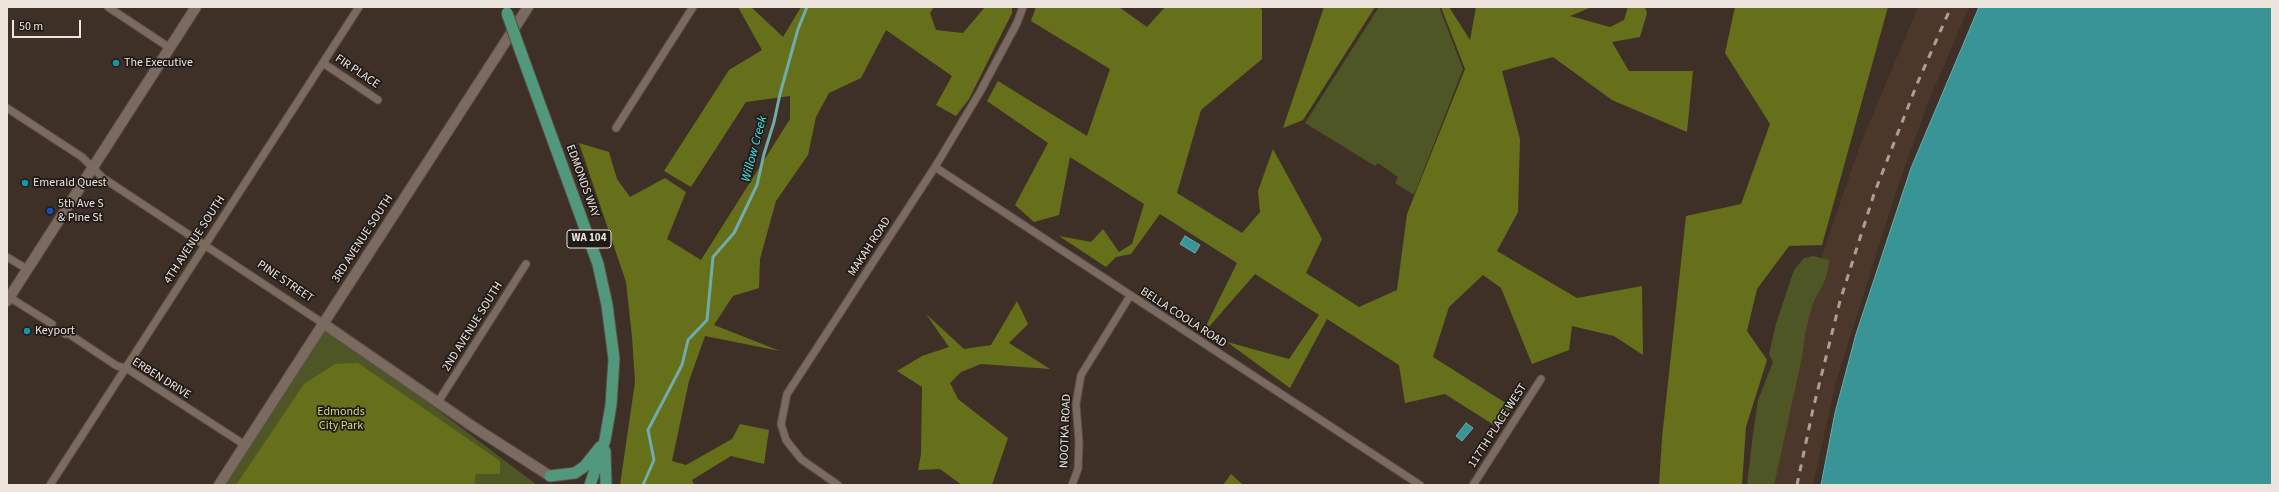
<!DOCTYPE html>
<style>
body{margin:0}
#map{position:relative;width:2279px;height:492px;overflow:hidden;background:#3e3027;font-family:"Source Sans 3",sans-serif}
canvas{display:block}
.frame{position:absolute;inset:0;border:8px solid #ede4de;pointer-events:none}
.scale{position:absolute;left:12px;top:20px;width:69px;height:18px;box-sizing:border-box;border:2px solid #ede4de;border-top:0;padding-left:5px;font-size:12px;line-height:14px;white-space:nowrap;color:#ede4de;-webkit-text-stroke:3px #201a16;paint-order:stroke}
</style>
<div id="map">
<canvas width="2279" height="492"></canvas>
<div class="frame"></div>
<div class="scale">50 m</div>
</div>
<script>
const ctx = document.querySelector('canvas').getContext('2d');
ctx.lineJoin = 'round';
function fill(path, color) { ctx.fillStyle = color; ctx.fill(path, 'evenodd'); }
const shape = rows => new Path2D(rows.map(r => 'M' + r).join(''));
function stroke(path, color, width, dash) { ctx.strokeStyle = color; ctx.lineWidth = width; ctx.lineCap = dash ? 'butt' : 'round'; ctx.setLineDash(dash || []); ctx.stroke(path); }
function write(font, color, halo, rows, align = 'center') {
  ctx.font = font + ' "Source Sans 3",sans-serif'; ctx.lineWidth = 3.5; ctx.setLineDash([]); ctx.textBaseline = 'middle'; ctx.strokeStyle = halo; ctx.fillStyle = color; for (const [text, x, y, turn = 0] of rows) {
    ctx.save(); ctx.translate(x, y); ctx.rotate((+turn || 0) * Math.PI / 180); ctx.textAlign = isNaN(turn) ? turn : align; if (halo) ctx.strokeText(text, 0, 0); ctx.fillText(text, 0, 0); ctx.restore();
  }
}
fill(shape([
 [1918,7,1969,7,1927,105,1895,195,1836,382,1813,485,1762,485,1805,311,1824,250,1860,145]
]), '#4c382b');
fill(shape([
 [1379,7,1439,7,1463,69,1414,195,1395,183,1398,177,1378,163,1375,166,1305,123],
 [1813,256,1829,260,1828,269,1825,280,1813,303,1806,329,1802,357,1775,481,1773,485,1747,485,1753,434,1758,400,1773,362,1769,354,1776,324,1794,270,1804,258],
 [324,324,537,485,220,485]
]), '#4f5625');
fill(shape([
 [738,7,751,7,783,37,801,7,934,7,930,13,936,30,963,33,985,7,1012,7,1012,13,969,99,956,116,936,105,952,76,886,30,861,78,829,93,816,117,808,155,776,201,760,259,759,288,733,296,714,325,780,351,705,336,689,381,672,461,686,465,732,439,740,424,769,430,764,464,731,456,692,480,694,485,620,485,635,382,632,337,626,282,579,143,609,152,617,179,630,197,665,178,686,192,667,239,701,260,790,119,790,96,746,102,691,187,664,171,729,70,762,50],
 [1036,7,1119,7,1147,27,1165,7,1258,7,1262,9,1262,59,1201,110,1177,193,1242,233,1260,212,1258,191,1273,149,1322,239,1306,273,1359,307,1397,290,1407,214,1465,69,1441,7,1449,7,1470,40,1476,7,1592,7,1570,16,1610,27,1624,20,1628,7,1645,7,1647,13,1640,37,1612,42,1629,71,1693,71,1687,132,1612,100,1553,57,1502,71,1520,139,1518,212,1497,251,1577,298,1642,286,1643,355,1614,336,1572,326,1569,350,1532,364,1501,288,1483,275,1449,307,1433,357,1512,407,1497,427,1445,394,1405,403,1399,365,1327,319,1290,388,1227,342,1289,359,1319,315,1255,274,1201,336,1237,263,1160,214,1131,254,1116,257,1106,267,1059,236,1091,242,1103,229,1119,252,1132,244,1144,204,1070,157,1059,215,1034,222,1015,205,1048,143,987,101,998,81,1087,136,1110,69,1031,21],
 [1324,7,1375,7,1303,120,1283,128],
 [1735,7,1888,7,1822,245,1789,246,1757,289,1747,331,1767,360,1746,427,1742,485,1659,485,1662,438,1686,216,1741,204,1770,124,1725,53],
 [1017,301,1028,324,1009,343,1050,369,981,364,961,372,950,383,958,399,1008,438,992,485,962,485,940,469,918,470,921,454,922,387,897,371,922,356,949,347,926,314,964,349,991,345],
 [358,363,500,461,500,474,476,474,474,485,236,485,304,384,335,364],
 [1231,474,1243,485,1223,485]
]), '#66701b');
const water = shape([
 [1979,7,2272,7,2272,485,1821,485,1835,413,1856,334,1911,168,1979,7],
 [1185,236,1200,245,1195,253,1180,244,1185,236],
 [1466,423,1473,428,1462,441,1456,436,1466,423]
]);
fill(water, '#399495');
stroke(water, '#6facab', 1);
stroke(shape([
 [643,485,654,460,648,430,682,365,688,340,707,320,713,257,734,233,757,185,764,154,774,122,780,94,798,29,807,7]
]), '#6facab', 3);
const street = shape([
 [108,7,170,48],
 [323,63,378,100],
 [7,108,82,157,103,178,324,324],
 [616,128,693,7],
 [935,167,1420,485],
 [7,257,27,269],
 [9,297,52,324],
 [65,334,69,334,117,366,126,368,245,445],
 [438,402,526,264],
 [50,485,359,7],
 [838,485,801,459,786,440,781,424,787,394,935,167,980,92,1017,23,1023,7],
 [1072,485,1078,469,1079,442,1076,404,1081,375,1130,296],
 [1473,485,1541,379]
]);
const secondary = shape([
 [7,301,196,7],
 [324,324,472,426,550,476],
 [219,485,528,7]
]);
const primary = shape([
 [519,47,598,264,607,305,614,359,611,405,605,440,590,485],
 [605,451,606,485],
 [550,476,575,473,585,466,600,447]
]);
stroke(street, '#594d45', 9);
stroke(secondary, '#594d45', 12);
stroke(primary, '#594d45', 13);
stroke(street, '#7a6a60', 7);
stroke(secondary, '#7a6a60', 10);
stroke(primary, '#52987d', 11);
stroke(shape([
 [1797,485,1813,409,1840,301,1874,194,1917,84,1951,7]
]), '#aba099', 3, [7, 7]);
const primaryBridge = shape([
 [507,13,519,47]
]);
stroke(primaryBridge, '#594d45', 13, []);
stroke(primaryBridge, '#52987d', 11);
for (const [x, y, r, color] of [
 [116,63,4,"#0f9aa8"],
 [25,183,4,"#0f9aa8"],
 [50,211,4,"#1a4fb4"],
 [27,331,4,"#0f9aa8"]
]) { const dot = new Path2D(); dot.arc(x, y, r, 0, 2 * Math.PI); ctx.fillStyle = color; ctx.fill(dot); stroke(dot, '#201a16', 1.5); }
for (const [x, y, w] of [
 [589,239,44]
]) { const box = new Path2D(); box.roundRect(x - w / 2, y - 9, w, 18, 3); ctx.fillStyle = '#201a16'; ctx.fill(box); stroke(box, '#ede4de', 1); }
write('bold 11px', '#ede4de', null, [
 ["WA 104",589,239]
]);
write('12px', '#ede4de', '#201a16', [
 ["The Executive",124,63],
 ["Emerald Quest",33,183],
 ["5th Ave S",58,204],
 ["& Pine St",58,218],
 ["Keyport",35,331]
], 'left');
write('12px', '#ede4de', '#201a16', [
 ["FIR PLACE",357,72,34],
 ["EDMONDS WAY",582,181,70],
 ["3RD AVENUE SOUTH",363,239,-57],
 ["4TH AVENUE SOUTH",195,240,-57],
 ["MAKAH ROAD",870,247,-57],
 ["PINE STREET",285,282,34],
 ["BELLA COOLA ROAD",1183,318,33],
 ["2ND AVENUE SOUTH",473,327,-58],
 ["ERBEN DRIVE",161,379,32],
 ["117TH PLACE WEST",1498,426,-57],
 ["NOOTKA ROAD",1066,431,-88]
]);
write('12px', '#cfdf71', '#201a16', [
 ["Edmonds",341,412],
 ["City Park",341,426]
]);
write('italic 13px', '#37ebee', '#201a16', [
 ["Willow Creek",755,149,-75]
]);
</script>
